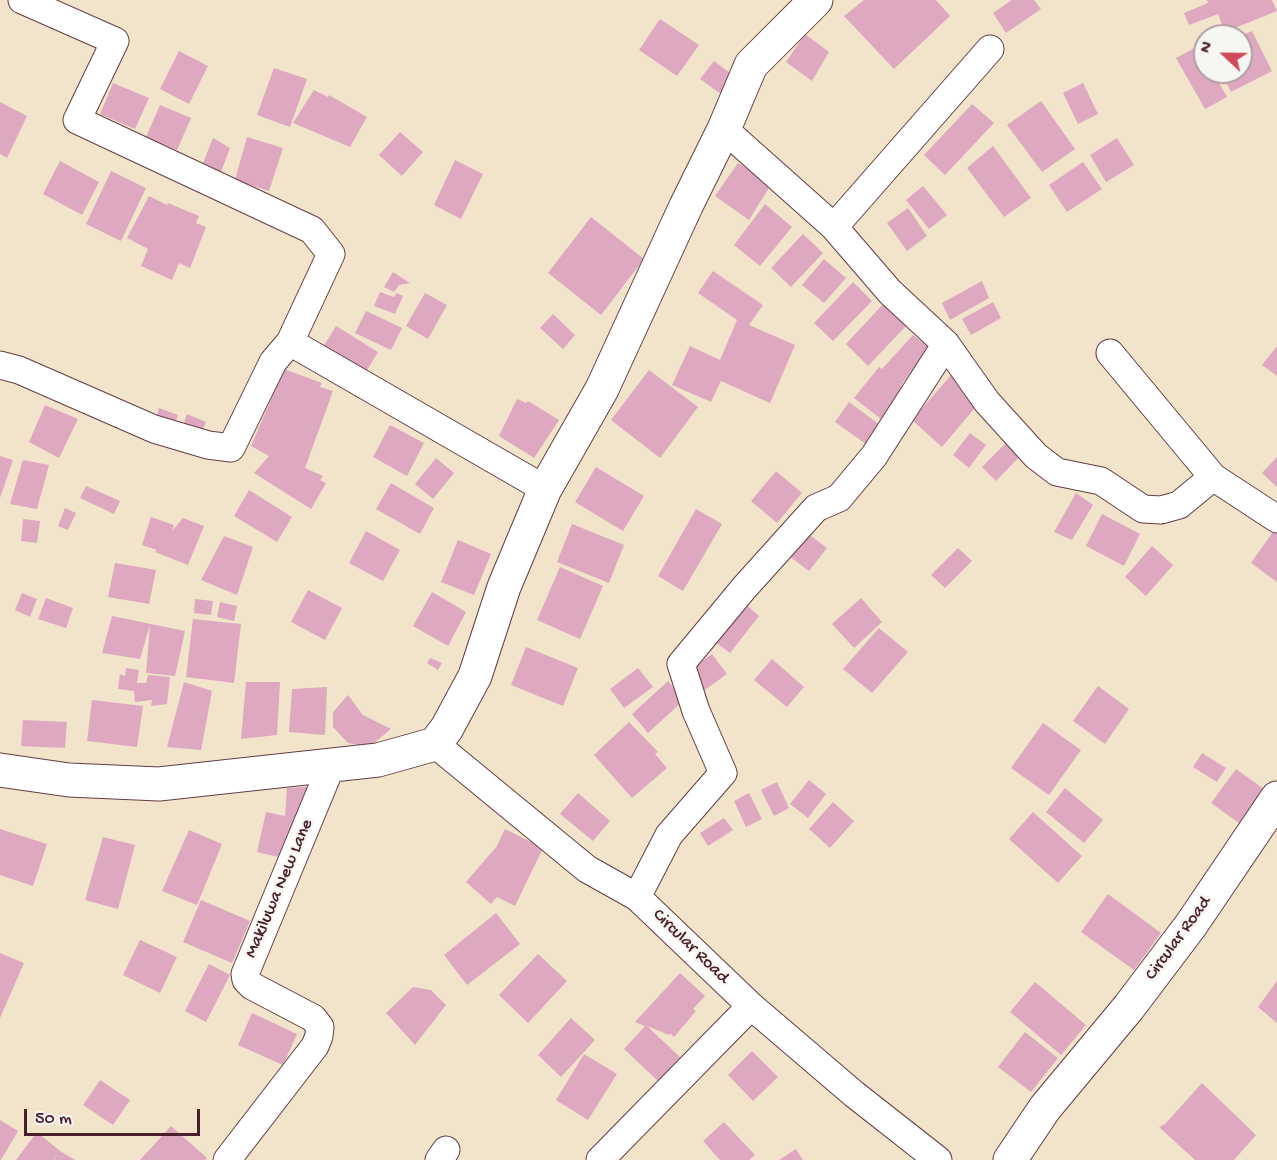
<!DOCTYPE html>
<style>
body{margin:0}
#map{position:relative;width:1277px;height:1160px;overflow:hidden;background:#f1e4cb;font-family:"Gochi Hand",sans-serif}
canvas{display:block}
.north{position:absolute;left:1193px;top:24px;width:60px;height:60px;box-sizing:border-box;background:#f6f6f2;border:2px solid #b1a0a2;border-radius:50%;rotate:292deg;font-size:16px;font-weight:700;line-height:24px;text-align:center;color:#4a1f2b}
.north::after{content:'';display:block;margin:auto;width:21px;height:27px;background:#d1495b;clip-path:polygon(50% 0,100% 100%,50% 72%,0 100%)}
.scale{position:absolute;left:24px;top:1109px;width:176px;height:27px;box-sizing:border-box;border:3px solid #4a1f2b;border-top:0;padding-left:8px;font-size:18px;line-height:21px;white-space:nowrap;color:#4a1f2b;-webkit-text-stroke:4px #f6f6f2;paint-order:stroke}
</style>
<div id="map">
<canvas width="1277" height="1160"></canvas>
<div class="north">N</div>
<div class="scale">50 m</div>
</div>
<script>
const ctx = document.querySelector('canvas').getContext('2d');
ctx.lineJoin = 'round';
function fill(path, color) { ctx.fillStyle = color; ctx.fill(path, 'evenodd'); }
const shape = rows => new Path2D(rows.map(r => 'M' + r).join(''));
function stroke(path, color, width, dash) { ctx.strokeStyle = color; ctx.lineWidth = width; ctx.lineCap = dash ? 'butt' : 'round'; ctx.setLineDash(dash || []); ctx.stroke(path); }
function write(font, color, halo, rows, align = 'center') {
  ctx.font = font + ' "Gochi Hand",sans-serif'; ctx.lineWidth = 5; ctx.setLineDash([]); ctx.textBaseline = 'middle'; ctx.strokeStyle = halo; ctx.fillStyle = color; for (const [text, x, y, turn = 0] of rows) {
    ctx.save(); ctx.translate(x, y); ctx.rotate((+turn || 0) * Math.PI / 180); ctx.textAlign = isNaN(turn) ? turn : align; if (halo) ctx.strokeText(text, 0, 0); ctx.fillText(text, 0, 0); ctx.restore();
  }
}
fill(shape([
 [864,0,936,0,950,16,894,69,844,16],
 [1012,0,1034,0,1041,9,1006,33,993,13],
 [1207,0,1272,0,1277,11,1225,32,1218,14,1189,25,1184,13,1208,3],
 [660,19,699,45,677,76,639,50],
 [1252,31,1272,71,1231,92,1221,72,1241,72,1241,36],
 [805,34,829,52,812,81,786,62],
 [1198,46,1205,58,1205,72,1213,72,1227,97,1205,109,1176,58],
 [179,51,208,66,189,104,160,89],
 [714,61,734,76,721,94,700,79],
 [274,68,307,79,290,127,257,115],
 [113,83,149,98,135,129,100,114],
 [1083,83,1098,114,1078,124,1063,93],
 [314,90,328,97,329,95,367,117,350,147,293,123],
 [1041,101,1075,149,1042,172,1007,125],
 [0,102,27,116,7,158,0,154],
 [972,104,994,123,945,175,924,155],
 [160,105,191,118,177,150,146,137],
 [400,132,423,152,402,176,379,155],
 [247,137,283,148,269,191,235,180],
 [213,138,230,148,221,172,203,163],
 [1117,138,1134,165,1106,182,1090,155],
 [993,146,1031,198,1004,217,967,168],
 [455,160,483,174,461,219,434,205],
 [60,161,99,182,82,215,43,194],
 [1083,162,1102,189,1067,212,1049,185],
 [738,163,772,183,749,220,715,196],
 [111,171,146,188,121,241,86,224],
 [923,186,947,215,929,229,906,200],
 [149,196,167,205,168,203,199,216,196,223,206,227,190,268,179,263,172,280,141,266,148,249,127,238],
 [765,204,792,227,760,266,734,245],
 [908,208,927,236,907,251,887,223],
 [591,217,644,259,601,315,548,273],
 [803,234,823,253,791,287,771,268],
 [824,259,846,278,824,303,802,285],
 [713,271,763,305,749,325,795,345,770,403,721,381,711,402,672,385,690,346,720,360,737,320,698,293],
 [393,272,410,283,399,285,394,292,384,287],
 [982,281,989,298,950,320,942,303],
 [853,282,872,301,833,341,814,323],
 [380,292,394,297,397,293,403,296,395,314,374,306],
 [425,293,447,305,428,339,406,326],
 [993,302,1001,318,971,335,962,319],
 [884,303,907,325,868,366,846,344],
 [366,311,402,328,391,350,355,333],
 [553,314,575,335,563,349,540,328],
 [336,326,378,352,363,377,320,352],
 [913,335,929,348,901,385,906,389,881,419,854,398,879,367,882,369],
 [1277,346,1277,376,1262,365],
 [284,369,322,383,320,387,333,391,305,468,323,476,320,480,326,483,311,509,254,473,269,456,251,446],
 [649,370,698,407,660,458,611,420],
 [951,375,979,403,942,447,912,420],
 [517,399,526,403,528,401,559,420,534,458,499,436],
 [849,402,880,425,866,444,835,422],
 [45,405,78,419,59,458,29,442],
 [159,408,178,415,173,428,155,421],
 [187,414,206,422,199,439,181,431],
 [390,425,424,443,407,476,373,457],
 [970,433,986,445,969,468,953,455],
 [1009,440,1022,454,996,481,982,467],
 [0,456,13,460,0,498],
 [1277,457,1277,487,1262,473],
 [436,458,454,473,433,499,415,484],
 [23,460,49,465,37,509,10,504],
 [596,467,644,496,623,531,575,502],
 [776,471,802,493,777,523,751,501],
 [391,483,434,508,420,534,376,509],
 [86,486,120,501,114,514,80,498],
 [249,490,292,517,277,542,234,516],
 [1076,493,1093,505,1072,540,1054,532],
 [65,508,76,513,68,530,58,526],
 [696,509,722,524,683,591,658,576],
 [1102,514,1140,534,1124,566,1086,546],
 [151,517,174,525,172,531,183,518,204,526,188,565,155,552,157,550,142,545],
 [23,519,40,521,37,543,21,541],
 [572,524,624,545,609,583,557,562],
 [1275,529,1277,530,1277,582,1251,563],
 [366,531,400,550,383,581,349,563],
 [807,533,827,548,809,571,789,556],
 [224,536,253,547,237,595,201,580],
 [458,540,491,554,474,595,441,582],
 [1152,546,1173,565,1146,596,1125,577],
 [958,548,972,561,945,588,931,575],
 [115,563,156,570,149,604,108,597],
 [560,567,603,586,580,639,537,620],
 [308,590,342,608,325,640,291,622],
 [432,592,466,612,448,646,413,626],
 [22,593,37,599,30,617,15,610],
 [46,598,73,608,66,628,38,619],
 [861,598,882,622,854,648,832,624],
 [195,599,213,601,211,615,194,613],
 [742,601,759,616,730,653,712,640],
 [220,602,237,606,234,621,217,617],
 [112,616,185,631,175,676,146,673,150,625,140,659,102,653],
 [193,619,241,624,234,683,186,677],
 [879,628,908,652,872,693,843,669],
 [526,647,578,668,563,706,511,685],
 [712,654,727,674,698,695,683,675],
 [430,658,442,663,438,670,427,663],
 [772,659,804,687,787,707,754,680],
 [126,668,139,670,137,683,146,683,148,675,170,677,167,704,151,706,152,700,135,702,134,691,118,689,120,674,125,676],
 [638,668,653,687,624,708,610,689],
 [668,681,684,700,648,733,632,714],
 [184,682,212,691,201,750,167,747],
 [246,682,280,682,277,735,241,739],
 [1098,686,1129,709,1105,744,1073,721],
 [327,687,325,735,289,732,292,689],
 [348,695,363,715,391,729,369,747,348,743,333,727,333,712],
 [92,700,143,706,137,747,87,741],
 [23,720,67,722,65,748,21,746],
 [629,722,658,752,655,754,667,768,632,798,594,755],
 [1043,723,1081,750,1049,795,1011,768],
 [1202,753,1226,768,1217,782,1193,767],
 [1236,769,1268,792,1243,826,1211,803],
 [809,780,826,794,808,818,790,804],
 [777,782,789,808,774,816,761,790],
 [321,786,286,859,257,852,266,812,285,816,287,788],
 [1065,788,1103,820,1084,843,1046,812],
 [578,793,610,821,593,841,560,814],
 [749,793,762,819,746,827,734,801],
 [833,802,854,821,830,848,809,829],
 [1033,812,1082,856,1058,883,1009,839],
 [724,818,733,830,708,846,700,833],
 [0,829,47,844,33,886,0,875],
 [505,829,543,848,515,906,497,897,491,904,466,882,497,846],
 [189,830,222,844,197,905,162,891],
 [103,837,135,845,118,909,85,900],
 [1108,894,1161,933,1134,970,1081,932],
 [201,900,250,921,232,963,183,942],
 [496,913,520,944,467,985,444,955],
 [140,940,177,957,160,993,123,975],
 [0,953,24,963,0,1018],
 [538,954,567,981,528,1023,499,995],
 [209,964,230,975,206,1022,185,1011],
 [680,973,705,996,693,1009,696,1011,674,1037,670,1033,669,1035,647,1026,680,1057,658,1081,624,1049,645,1026,635,1022],
 [1277,981,1277,1023,1258,1007],
 [1035,982,1086,1025,1061,1055,1010,1012],
 [413,987,431,990,446,1005,415,1045,386,1013],
 [252,1013,297,1034,283,1065,238,1045],
 [571,1018,595,1040,561,1077,538,1055],
 [1025,1032,1058,1058,1031,1092,998,1067],
 [752,1051,778,1077,753,1101,728,1075],
 [584,1054,617,1074,588,1120,556,1100],
 [100,1080,130,1100,113,1125,83,1105],
 [1202,1083,1256,1135,1234,1160,1195,1160,1159,1127,1165,1124],
 [0,1120,18,1131,1,1160,0,1160],
 [724,1122,755,1155,749,1160,720,1160,703,1141],
 [171,1126,207,1158,205,1160,140,1160],
 [37,1132,60,1151,75,1160,54,1160,58,1154,53,1160,16,1160],
 [796,1149,803,1160,779,1160]
]), '#dea8c1');
const street = shape([
 [724,129,834,227,890,292,946,344,987,402,1036,456,1057,472,1101,481,1143,509,1161,510,1179,505,1213,477],
 [834,227,990,49],
 [290,342,545,489],
 [1110,353,1213,477,1277,519],
 [0,365,19,370,154,429,208,445,231,448,273,362,290,342,331,254,312,230,77,120,115,41,22,0],
 [435,744,587,869,637,897,751,1006,854,1094,938,1160],
 [637,897,669,835,723,773,696,711,681,664,744,588,816,508,839,498,874,456,946,344],
 [227,1160,315,1046,319,1036,320,1027,313,1018,252,986,246,980,245,974,332,764],
 [439,1160,446,1150],
 [600,1160,751,1006]
]);
const secondary = shape([
 [0,770,69,780,159,784,378,760,435,744,447,728,475,676,504,587,545,489,602,389,686,206,724,129,751,65,816,0],
 [1010,1160,1045,1108,1129,1007,1191,925,1277,798]
]);
stroke(street, '#633d43', 29);
stroke(secondary, '#633d43', 35);
stroke(street, '#fff', 27);
stroke(secondary, '#fff', 33);
write('18px', '#4a1f2b', '#f6f6f2', [
 ["Makiluwa New Lane",280,889,-67],
 ["Circular Road",1179,939,-54],
 ["Circular Road",690,947,44]
]);
</script>
